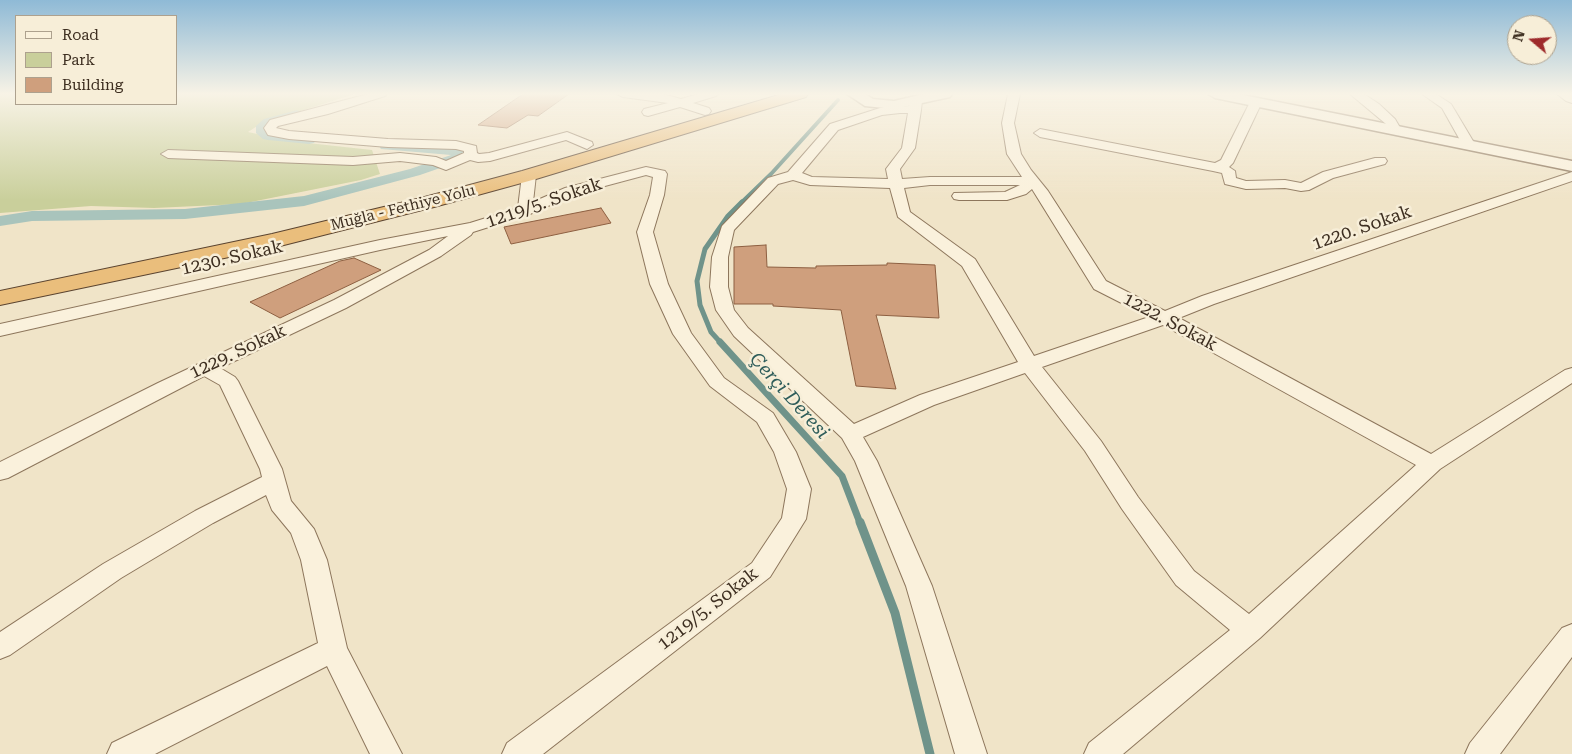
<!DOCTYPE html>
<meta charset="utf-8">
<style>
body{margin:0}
#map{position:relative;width:1572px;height:754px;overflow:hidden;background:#f0e4c8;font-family:"Roboto Serif",serif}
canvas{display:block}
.legend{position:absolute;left:15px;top:15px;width:162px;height:90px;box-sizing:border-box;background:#f7eed8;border:1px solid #ada18e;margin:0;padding:6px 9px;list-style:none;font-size:15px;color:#3d2e20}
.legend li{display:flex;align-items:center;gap:10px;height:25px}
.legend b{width:25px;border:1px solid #ada18e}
.north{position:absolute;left:1507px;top:15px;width:50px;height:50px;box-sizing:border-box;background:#f7eed8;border:1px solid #ada18e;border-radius:50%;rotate:288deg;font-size:14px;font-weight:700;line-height:20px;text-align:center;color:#3d2e20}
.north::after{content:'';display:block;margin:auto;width:18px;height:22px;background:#9e2a2b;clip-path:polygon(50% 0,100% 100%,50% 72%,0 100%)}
</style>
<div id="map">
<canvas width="1572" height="754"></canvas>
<ul class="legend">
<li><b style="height:6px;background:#faf1dc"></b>Road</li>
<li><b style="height:14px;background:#c9cf9b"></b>Park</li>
<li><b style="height:14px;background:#cf9f7d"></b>Building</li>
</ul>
<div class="north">N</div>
</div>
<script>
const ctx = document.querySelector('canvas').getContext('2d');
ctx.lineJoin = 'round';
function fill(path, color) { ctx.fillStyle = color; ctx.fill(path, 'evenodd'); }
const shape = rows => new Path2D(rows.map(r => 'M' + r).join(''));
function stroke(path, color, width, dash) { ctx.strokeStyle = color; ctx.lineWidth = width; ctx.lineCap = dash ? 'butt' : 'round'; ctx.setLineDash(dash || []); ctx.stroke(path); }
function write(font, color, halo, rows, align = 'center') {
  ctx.font = font + ' "Roboto Serif",serif'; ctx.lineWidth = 5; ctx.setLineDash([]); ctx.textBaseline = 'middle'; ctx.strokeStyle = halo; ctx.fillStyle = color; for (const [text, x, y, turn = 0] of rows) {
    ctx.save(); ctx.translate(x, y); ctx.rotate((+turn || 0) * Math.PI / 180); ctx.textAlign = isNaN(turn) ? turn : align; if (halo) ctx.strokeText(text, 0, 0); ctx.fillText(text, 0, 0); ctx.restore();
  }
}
fill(shape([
 [0,94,16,94,16,104,176,104,176,94,355,94,262,123,248,132,290,141,372,150,380,174,361,180,241,204,154,208,91,206,0,213]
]), '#c9cf9b');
stroke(shape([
 [741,203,771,174,838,100]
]), '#6f938a', 4);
stroke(shape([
 [721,343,711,332,700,305,697,281,705,249,728,216,742,202]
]), '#6f938a', 5);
stroke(shape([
 [720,342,842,476,860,523]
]), '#6f938a', 7);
stroke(shape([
 [860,522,895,613,930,754]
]), '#6f938a', 9);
fill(shape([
 [297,110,304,114,302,117,274,125,270,128,270,131,314,137,316,140,314,143,309,144,268,140,263,139,256,133,256,126,264,119,297,110],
 [386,142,465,147,470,148,472,151,466,159,420,175,304,206,185,219,32,221,0,226,0,216,32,211,185,209,304,196,410,169,451,155,381,149,379,146,381,143,386,142]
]), '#a9c4bc');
const building = shape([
 [523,94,569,94,538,116,528,115,507,128,478,125,523,94],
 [601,208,611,223,511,244,504,227,601,208],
 [766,245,767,267,816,268,816,266,887,265,887,263,935,265,939,318,876,315,896,389,856,386,841,310,773,306,773,304,734,304,734,247,766,245],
 [354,258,381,270,280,318,250,302,340,261,354,258]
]);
fill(building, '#cf9f7d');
stroke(building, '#8d5f41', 1);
const minor = shape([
 [368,94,387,94,385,96,328,114,278,126,276,128,289,131,388,139,456,141,476,146,477,153,479,154,489,153,567,132,592,142,593,145,587,149,566,140,490,161,478,162,470,160,446,170,433,165,400,161,353,165,168,158,161,154,168,150,353,157,400,153,436,157,446,161,464,153,464,151,456,149,388,147,289,139,268,135,264,128,270,120,368,94],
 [617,94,663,94,681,99,698,94,718,94,716,96,693,103,709,108,711,111,709,114,705,115,680,107,648,116,644,115,642,112,644,109,668,103,623,97,617,94],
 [1008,94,1020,94,1014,123,1021,154,1031,170,1048,191,1106,281,1165,311,1202,296,1572,172,1572,181,1214,304,1179,318,1431,454,1565,370,1572,368,1572,383,1440,469,1260,638,1123,754,1084,754,1089,743,1230,630,1176,585,1122,509,1085,451,1025,373,934,405,863,437,877,461,932,586,987,754,955,754,906,586,855,461,842,438,734,336,716,310,710,287,712,257,722,226,768,178,788,172,830,124,880,108,909,106,912,99,920,99,922,101,921,110,915,148,900,169,902,179,930,177,1022,177,1007,154,1002,123,1008,94],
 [900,113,908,113,902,148,886,169,888,179,812,177,802,173,838,130,882,115,900,113],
 [793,180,810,185,890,188,898,217,962,266,1018,362,920,395,854,424,748,328,734,310,728,287,728,257,734,230,778,184,793,180],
 [930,185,1020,185,1005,192,954,193,952,196,954,199,959,200,1007,200,1026,194,1032,189,1094,289,1149,317,1034,356,975,259,910,212,904,188,930,185],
 [1163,325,1416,465,1249,614,1194,571,1138,497,1101,441,1042,367,1163,325],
 [1350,94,1364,94,1379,104,1395,119,1402,131,1400,134,1392,134,1386,124,1350,94],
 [1422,94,1436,94,1451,104,1476,146,1475,149,1465,149,1442,108,1422,94],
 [1256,99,1262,102,1233,163,1229,167,1235,171,1236,178,1246,181,1285,180,1301,183,1323,172,1375,158,1385,158,1387,161,1385,164,1333,178,1309,190,1301,191,1285,188,1246,189,1225,184,1222,173,1213,171,1040,137,1034,133,1040,129,1215,163,1221,160,1250,102,1256,99],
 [646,167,665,171,667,174,664,195,653,232,668,284,691,333,724,378,773,413,796,452,811,489,806,519,770,577,543,754,502,754,507,743,752,563,782,518,787,489,774,452,757,422,710,386,673,334,650,284,637,232,650,195,653,177,646,175,575,194,530,214,473,232,471,235,441,256,346,308,220,368,235,377,238,381,282,469,291,501,314,529,327,560,347,648,402,754,370,754,327,666,155,754,107,754,112,743,318,643,301,560,291,533,272,510,266,495,213,523,121,578,10,655,0,659,0,632,103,564,195,511,262,477,260,469,220,385,204,376,8,478,0,480,0,462,158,383,334,300,429,250,448,236,380,250,0,336,0,324,380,240,470,223,518,208,522,175,529,171,536,175,533,202,565,188,646,167],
 [1572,624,1572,657,1500,754,1465,754,1470,743,1562,628,1572,624]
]);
const tertiary = shape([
 [847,94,865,94,873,99,894,101,924,94,952,94,950,97,894,109,865,106,847,94],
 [1208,94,1238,94,1572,161,1572,171,1215,98,1208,94]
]);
const secondary = shape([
 [1557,94,1572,94,1572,103,1566,101,1557,94]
]);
const trunk = shape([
 [782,94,808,94,806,97,536,179,434,207,272,248,0,305,0,291,272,234,421,198,522,171,782,94]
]);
stroke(minor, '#8d765c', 2);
stroke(tertiary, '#8d765c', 3);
stroke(secondary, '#6f573f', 2);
stroke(trunk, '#5b4430', 2);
fill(minor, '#faf1dc');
fill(tertiary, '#faf1dc');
fill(secondary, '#faf1dc');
fill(trunk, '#eabe7c');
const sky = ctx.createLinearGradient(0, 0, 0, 200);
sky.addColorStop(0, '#8fbad6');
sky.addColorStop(0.47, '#f8f3e6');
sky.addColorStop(1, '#f8f3e600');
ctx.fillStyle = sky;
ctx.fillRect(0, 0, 1572, 200);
write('15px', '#3d2e20', '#f7eed8', [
 ["Muğla - Fethiye Yolu",403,208,-14]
]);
write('18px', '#3d2e20', '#f7eed8', [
 ["1219/5. Sokak",544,203,-19],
 ["1220. Sokak",1362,228,-19],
 ["1230. Sokak",232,258,-13],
 ["1222. Sokak",1170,322,28],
 ["1229. Sokak",238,352,-25],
 ["1219/5. Sokak",708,609,-38]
]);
write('italic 19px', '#2f5d5a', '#f7eed8', [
 ["Çerçi Deresi",789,396,48]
]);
</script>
